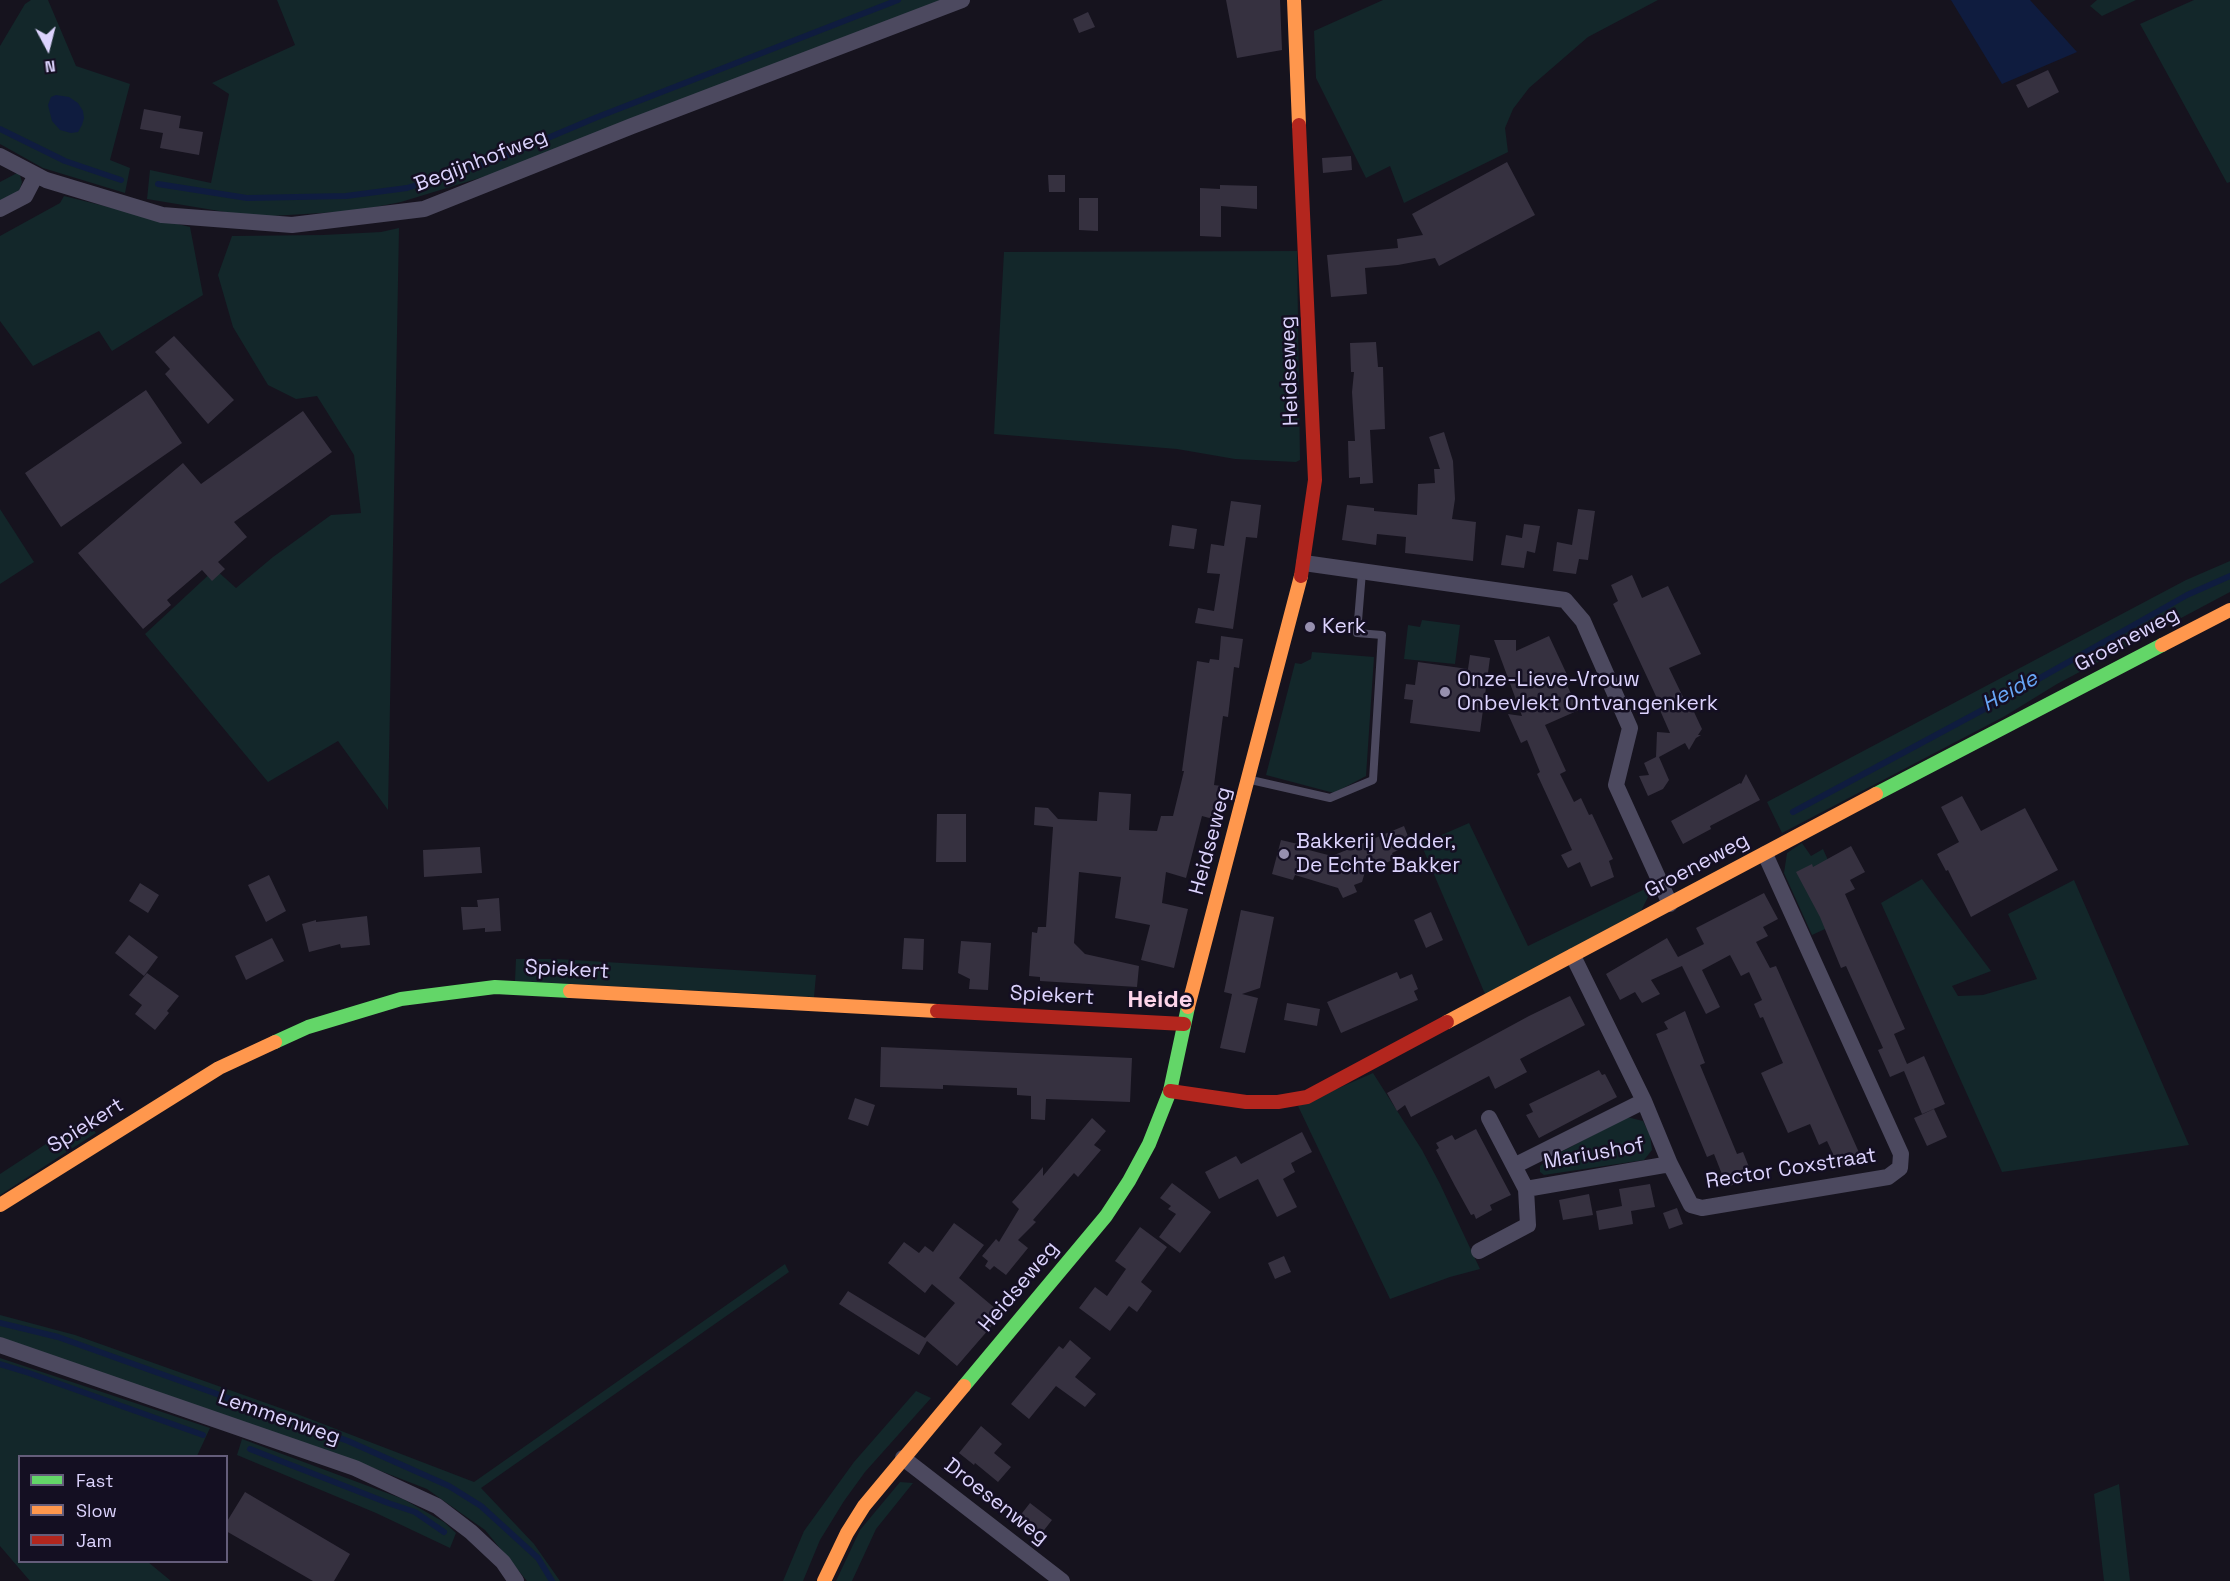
<!DOCTYPE html>
<style>
body{margin:0}
#map{position:relative;width:2230px;height:1581px;overflow:hidden;background:#16131e;font-family:"Space Grotesk",sans-serif}
canvas{display:block}
.legend{position:absolute;left:18px;top:1455px;width:210px;height:108px;box-sizing:border-box;background:#140f22;border:2px solid #645d7a;margin:0;padding:8px 10px;list-style:none;font-size:18px;color:#dcd3fd}
.legend li{display:flex;align-items:center;gap:12px;height:30px}
.legend b{width:30px;border:2px solid #645d7a}
.north{position:absolute;left:18px;top:18px;width:60px;height:60px;-webkit-text-stroke:4px #140f22;paint-order:stroke;rotate:173deg;font-size:16px;font-weight:700;line-height:24px;text-align:center;color:#dcd3fd}
.north::after{content:'';display:block;margin:auto;width:21px;height:27px;background:#dcd3fd;clip-path:polygon(50% 0,100% 100%,50% 72%,0 100%)}
</style>
<div id="map">
<canvas width="2230" height="1581"></canvas>
<ul class="legend">
<li><b style="height:8px;background:#63d668"></b>Fast</li>
<li><b style="height:8px;background:#ff974d"></b>Slow</li>
<li><b style="height:8px;background:#b3261e"></b>Jam</li>
</ul>
<div class="north">N</div>
</div>
<script>
const ctx = document.querySelector('canvas').getContext('2d');
ctx.lineJoin = 'round';
function fill(path, color) { ctx.fillStyle = color; ctx.fill(path, 'evenodd'); }
const shape = rows => new Path2D(rows.map(r => 'M' + r).join(''));
function stroke(path, color, width, dash) { ctx.strokeStyle = color; ctx.lineWidth = width; ctx.lineCap = dash ? 'butt' : 'round'; ctx.setLineDash(dash || []); ctx.stroke(path); }
function write(font, color, halo, rows, align = 'center') {
  ctx.font = font + ' "Space Grotesk",sans-serif'; ctx.lineWidth = 5; ctx.setLineDash([]); ctx.textBaseline = 'middle'; ctx.strokeStyle = halo; ctx.fillStyle = color; for (const [text, x, y, turn = 0] of rows) {
    ctx.save(); ctx.translate(x, y); ctx.rotate((+turn || 0) * Math.PI / 180); ctx.textAlign = isNaN(turn) ? turn : align; if (halo) ctx.strokeText(text, 0, 0); ctx.fillText(text, 0, 0); ctx.restore();
  }
}
fill(shape([
 [31,0,48,0,76,66,130,84,110,160,130,168,125,193,43,168,0,144,0,46,25,4],
 [277,0,943,0,509,169,401,202,355,211,255,217,147,199,150,170,211,183,229,94,212,83,295,45],
 [1383,0,1658,0,1588,37,1529,88,1513,109,1505,128,1508,152,1404,203,1390,166,1366,178,1316,78,1314,31],
 [2097,0,2136,0,2102,16,2090,6],
 [2194,0,2230,0,2230,182,2227,183,2140,24],
 [19,172,22,182,18,195,0,205,0,182],
 [64,196,190,227,203,295,112,351,99,331,33,366,0,321,0,236,60,203],
 [399,228,388,810,338,741,268,782,145,634,215,569,236,588,273,557,331,515,361,513,354,455,317,396,296,399,268,385,233,327,218,275,232,236,323,235,381,232],
 [1297,251,1300,460,1296,462,1235,459,1177,449,994,434,1004,252],
 [0,509,34,562,0,584],
 [2230,561,2230,592,2057,684,2005,716,1782,833,1767,802,2186,580],
 [1422,620,1460,625,1455,664,1404,659,1408,625,1420,627],
 [1312,652,1374,657,1366,776,1334,793,1266,775,1295,663,1301,664,1311,659],
 [1469,823,1528,946,1647,888,1650,893,1641,911,1485,994,1421,844],
 [1802,843,1811,856,1823,849,1853,916,1812,935,1784,873,1787,853],
 [1922,879,1991,971,1952,986,1958,996,1983,995,2037,979,2008,914,2074,880,2189,1145,2002,1172,1881,903],
 [516,959,557,959,816,975,814,997,515,981],
 [1373,1073,1422,1150,1440,1184,1480,1269,1450,1277,1390,1299,1298,1106],
 [1627,1117,1643,1121,1650,1135,1652,1150,1644,1160,1544,1175,1540,1172,1540,1166,1548,1159],
 [84,1119,96,1133,0,1195,0,1174],
 [785,1264,789,1272,481,1488,534,1544,560,1581,527,1581,485,1530,427,1489,355,1461,0,1342,0,1315,75,1335,297,1414,474,1482],
 [0,1358,210,1428,197,1456,20,1456,20,1562,148,1562,171,1581,30,1581,0,1546],
 [916,1391,931,1398,865,1472,844,1501,820,1540,803,1581,783,1581,804,1531,854,1462],
 [242,1439,403,1499,444,1522,456,1533,450,1548,376,1513,237,1455],
 [900,1482,913,1483,876,1529,852,1581,836,1581,860,1530],
 [2119,1484,2130,1581,2104,1581,2094,1494]
]), '#13272a');
fill(shape([
 [1951,0,2030,0,2077,52,2002,84],
 [56,95,69,97,78,103,83,111,84,118,82,125,78,132,71,133,60,130,52,121,48,105,51,97]
]), '#0f1c3f');
stroke(shape([
 [0,129,65,161,121,180],
 [158,184,247,198,346,196,407,188,491,162,595,118,898,0],
 [1793,812,2003,699,2187,595,2230,576],
 [0,1323,58,1337,348,1441,449,1486,481,1506,538,1558,552,1581],
 [0,1364,29,1373,203,1435],
 [250,1449,388,1503,415,1512,444,1532]
]), '#0f1c3f', 6);
fill(shape([
 [1226,0,1280,0,1282,50,1237,58],
 [1088,12,1095,27,1079,33,1073,19],
 [2048,70,2059,92,2028,108,2016,85],
 [144,109,181,116,179,128,203,132,199,155,160,148,163,133,140,129],
 [1351,156,1352,170,1323,173,1322,158],
 [1507,162,1535,215,1439,266,1435,258,1398,265,1365,268,1367,294,1331,297,1327,255,1398,248,1397,239,1423,235,1412,214],
 [1048,175,1065,175,1065,192,1049,192],
 [1220,185,1257,186,1257,209,1221,206,1221,237,1200,236,1200,188,1220,189],
 [1079,198,1098,198,1098,231,1079,230],
 [174,336,234,400,208,424,165,374,170,369,155,352],
 [1376,342,1378,367,1383,367,1385,429,1370,430,1373,483,1360,484,1360,477,1349,478,1348,441,1355,441,1352,392,1354,372,1351,372,1350,343],
 [146,390,182,443,61,527,25,473],
 [303,411,332,452,234,522,247,537,218,562,225,569,212,581,202,570,167,600,171,605,143,629,78,553,183,463,201,484],
 [1444,432,1453,461,1455,499,1452,519,1476,522,1473,561,1405,553,1406,537,1377,534,1376,545,1342,540,1347,505,1374,508,1374,511,1417,515,1418,484,1435,483,1434,469,1440,469,1429,437],
 [1231,501,1261,505,1257,538,1246,537,1233,629,1195,623,1198,608,1214,611,1220,574,1207,573,1211,544,1224,546],
 [1578,509,1595,511,1588,560,1579,559,1576,574,1553,571,1557,542,1572,545],
 [1524,524,1540,526,1535,553,1527,551,1524,568,1501,565,1506,535,1522,538],
 [1172,525,1197,529,1194,549,1169,546],
 [1632,575,1642,598,1668,586,1701,654,1669,668,1684,699,1687,697,1702,729,1698,735,1701,735,1696,738,1689,750,1685,743,1659,757,1669,780,1663,789,1648,796,1639,776,1649,775,1644,763,1656,757,1657,732,1670,733,1659,708,1661,707,1613,604,1618,601,1611,585],
 [1221,636,1243,639,1239,668,1234,667,1228,717,1223,716,1214,785,1221,786,1213,819,1202,816,1186,878,1166,872,1162,903,1188,909,1174,968,1141,960,1150,925,1115,918,1121,877,1079,872,1074,943,1085,954,1139,966,1137,987,1040,981,1040,977,1029,976,1032,932,1037,933,1038,927,1046,927,1053,827,1034,825,1035,807,1048,808,1058,819,1097,821,1099,792,1131,794,1129,830,1157,831,1161,816,1173,816,1184,771,1182,771,1197,661,1209,663,1210,659,1219,660],
 [1549,636,1569,679,1565,681,1579,710,1545,725,1566,771,1560,774,1574,802,1581,798,1589,815,1592,814,1613,859,1609,861,1614,877,1591,887,1580,862,1568,868,1561,855,1572,850,1537,774,1540,772,1527,740,1521,743,1508,714,1522,716,1494,640,1516,640,1516,651],
 [1470,655,1490,658,1480,732,1410,723,1413,700,1404,699,1406,684,1415,685,1418,662,1468,669],
 [1746,774,1760,800,1710,826,1711,829,1683,844,1671,821,1740,783,1741,784],
 [1962,796,1981,831,2025,808,2058,870,1971,917,1948,870,1946,871,1937,854,1959,842,1941,807],
 [937,814,966,814,966,862,936,862],
 [1404,826,1411,844,1392,853,1395,859,1365,872,1362,882,1354,885,1357,892,1343,898,1338,888,1295,875,1293,880,1272,874,1281,840,1302,845,1301,848,1332,856],
 [1851,846,1865,872,1850,880,1855,889,1845,894,1905,1029,1894,1034,1907,1064,1924,1056,1945,1104,1922,1114,1904,1071,1890,1077,1878,1050,1883,1048,1846,966,1841,968,1820,917,1796,872,1812,864,1813,867],
 [480,847,482,873,424,877,423,850],
 [269,875,286,911,266,922,248,885],
 [140,883,159,895,148,913,129,901],
 [1764,893,1778,919,1763,927,1768,936,1756,942,1770,968,1776,966,1861,1157,1839,1167,1827,1141,1819,1145,1810,1124,1788,1133,1761,1073,1783,1063,1763,1017,1760,1018,1754,1004,1762,1000,1749,972,1741,976,1730,955,1702,970,1720,1007,1706,1014,1682,966,1651,980,1660,994,1642,1003,1635,992,1620,1000,1606,974,1667,938,1678,957,1704,944,1696,928],
 [499,898,501,931,485,932,485,928,463,930,461,907,478,907,477,900],
 [1241,910,1274,917,1260,988,1242,994,1258,998,1245,1053,1220,1048,1232,994,1224,992],
 [1431,912,1443,940,1426,948,1414,920],
 [367,916,370,945,341,948,340,944,309,952,302,924,316,920,316,922],
 [129,935,158,957,144,976,115,953],
 [272,938,284,961,246,980,235,956],
 [904,938,924,939,923,970,902,969],
 [961,941,991,943,988,990,969,989,970,979,958,973],
 [1397,972,1400,979,1412,974,1418,989,1414,991,1418,1000,1341,1033,1327,1002],
 [147,973,179,996,167,1011,169,1013,155,1030,135,1014,142,1005,129,995],
 [1570,996,1585,1025,1520,1059,1527,1072,1495,1089,1489,1076,1411,1117,1405,1105,1397,1111,1387,1093,1529,1016],
 [1287,1003,1320,1009,1317,1026,1284,1020],
 [1685,1011,1705,1063,1700,1065,1737,1154,1743,1152,1753,1177,1727,1187,1714,1154,1707,1157,1656,1034,1668,1029,1664,1022],
 [881,1047,1132,1058,1130,1102,1046,1099,1045,1120,1031,1119,1031,1096,1017,1095,1017,1088,943,1085,943,1089,880,1087],
 [1599,1070,1602,1075,1605,1074,1617,1097,1539,1138,1526,1115,1533,1112,1529,1104],
 [855,1098,875,1105,868,1126,848,1119],
 [1934,1109,1947,1137,1927,1146,1914,1118],
 [1092,1118,1106,1131,1094,1145,1101,1150,1078,1177,1074,1173,1033,1220,1036,1222,1018,1240,1028,1248,1006,1275,994,1266,990,1270,985,1266,988,1261,982,1256,996,1239,999,1242,1019,1209,1012,1202,1043,1167,1043,1176],
 [1476,1129,1511,1195,1490,1205,1492,1210,1476,1219,1474,1214,1471,1215,1455,1186,1436,1150,1439,1148,1436,1143,1452,1135,1455,1140],
 [1302,1132,1312,1152,1291,1163,1295,1172,1283,1179,1297,1207,1277,1217,1258,1179,1219,1199,1205,1172,1236,1156,1241,1164],
 [1172,1183,1211,1212,1180,1253,1159,1237,1176,1214,1168,1209,1171,1206,1160,1198],
 [1650,1184,1655,1207,1631,1211,1633,1224,1599,1230,1596,1211,1622,1206,1619,1189],
 [1589,1194,1593,1215,1563,1220,1559,1200],
 [1677,1208,1683,1224,1669,1229,1663,1213],
 [954,1223,984,1245,959,1278,1002,1314,957,1366,927,1341,919,1355,839,1304,848,1291,925,1338,955,1303,932,1284,925,1293,888,1263,904,1242,919,1253,925,1246,933,1252],
 [1140,1227,1167,1247,1141,1282,1152,1291,1137,1312,1129,1306,1110,1331,1079,1308,1095,1287,1107,1296,1126,1269,1115,1261],
 [1284,1256,1291,1272,1275,1279,1268,1263],
 [1070,1340,1091,1358,1075,1377,1096,1394,1085,1407,1056,1386,1029,1419,1011,1404,1059,1346,1063,1349],
 [981,1426,1002,1444,994,1453,1011,1467,998,1482,975,1463,974,1465,959,1453],
 [245,1492,350,1554,334,1581,313,1581,226,1531,226,1523],
 [1030,1503,1052,1520,1041,1534,1019,1517]
]), '#363140');
stroke(shape([
 [1251,780,1330,798,1373,780,1382,635,1357,633,1362,572]
]), '#4c495f', 8);
stroke(shape([
 [0,156,46,180,162,215,292,225,424,209,632,126,962,0],
 [0,209,25,196,36,175],
 [1304,563,1565,600,1583,621,1630,728,1616,785,1670,904],
 [1573,956,1644,1101,1670,1164,1691,1205,1702,1208,1888,1177,1900,1168,1901,1154,1765,854],
 [1514,1166,1644,1101],
 [1526,1189,1670,1164],
 [1479,1251,1528,1225,1526,1189,1489,1118],
 [0,1345,355,1468,437,1506,471,1532,503,1562,516,1581],
 [903,1458,1062,1581]
]), '#4c495f', 16);
stroke(shape([
 [1876,794,2162,645],
 [275,1042,308,1027,401,999,495,987,570,991],
 [964,1386,1106,1216,1129,1181,1149,1144,1170,1091,1188,1007]
]), '#63d668', 14);
stroke(shape([
 [1294,0,1299,125],
 [2162,645,2230,610],
 [570,991,937,1011],
 [1188,1007,1301,576],
 [1447,1022,1876,794],
 [0,1205,219,1068,275,1042],
 [824,1581,847,1533,864,1506,964,1386]
]), '#ff974d', 14);
stroke(shape([
 [1299,125,1315,480,1301,576],
 [937,1011,1184,1024],
 [1170,1091,1246,1102,1278,1102,1307,1097,1447,1022]
]), '#b3261e', 14);
for (const [x, y, r, color] of [
 [1310,627,6,"#9790af"],
 [1445,692,6,"#9790af"],
 [1284,854,6,"#9790af"]
]) { const dot = new Path2D(); dot.arc(x, y, r, 0, 2 * Math.PI); ctx.fillStyle = color; ctx.fill(dot); stroke(dot, '#140f22', 2); }
write('21px', '#dcd3fd', '#140f22', [
 ["Begijnhofweg",481,161,-21],
 ["Heidseweg",1290,371,-92],
 ["Groeneweg",2127,640,-28],
 ["Heidseweg",1211,841,-75],
 ["Groeneweg",1697,866,-28],
 ["Spiekert",567,970,3],
 ["Spiekert",1052,996,3],
 ["Spiekert",86,1126,-32],
 ["Mariushof",1594,1154,-10],
 ["Rector Coxstraat",1791,1169,-9],
 ["Heidseweg",1019,1287,-50],
 ["Lemmenweg",279,1418,19],
 ["Droesenweg",996,1502,38]
]);
write('21px', '#dcd3fd', '#140f22', [
 ["Kerk",1322,627],
 ["Onze-Lieve-Vrouw",1457,680],
 ["Onbevlekt Ontvangenkerk",1457,704],
 ["Bakkerij Vedder,",1296,842],
 ["De Echte Bakker",1296,866]
], 'left');
write('italic 22px', '#67a6f7', '#140f22', [
 ["Heide",2010,692,-29]
]);
write('bold 24px', '#fdd5ea', '#140f22', [
 ["Heide",1160,1000]
]);
</script>
